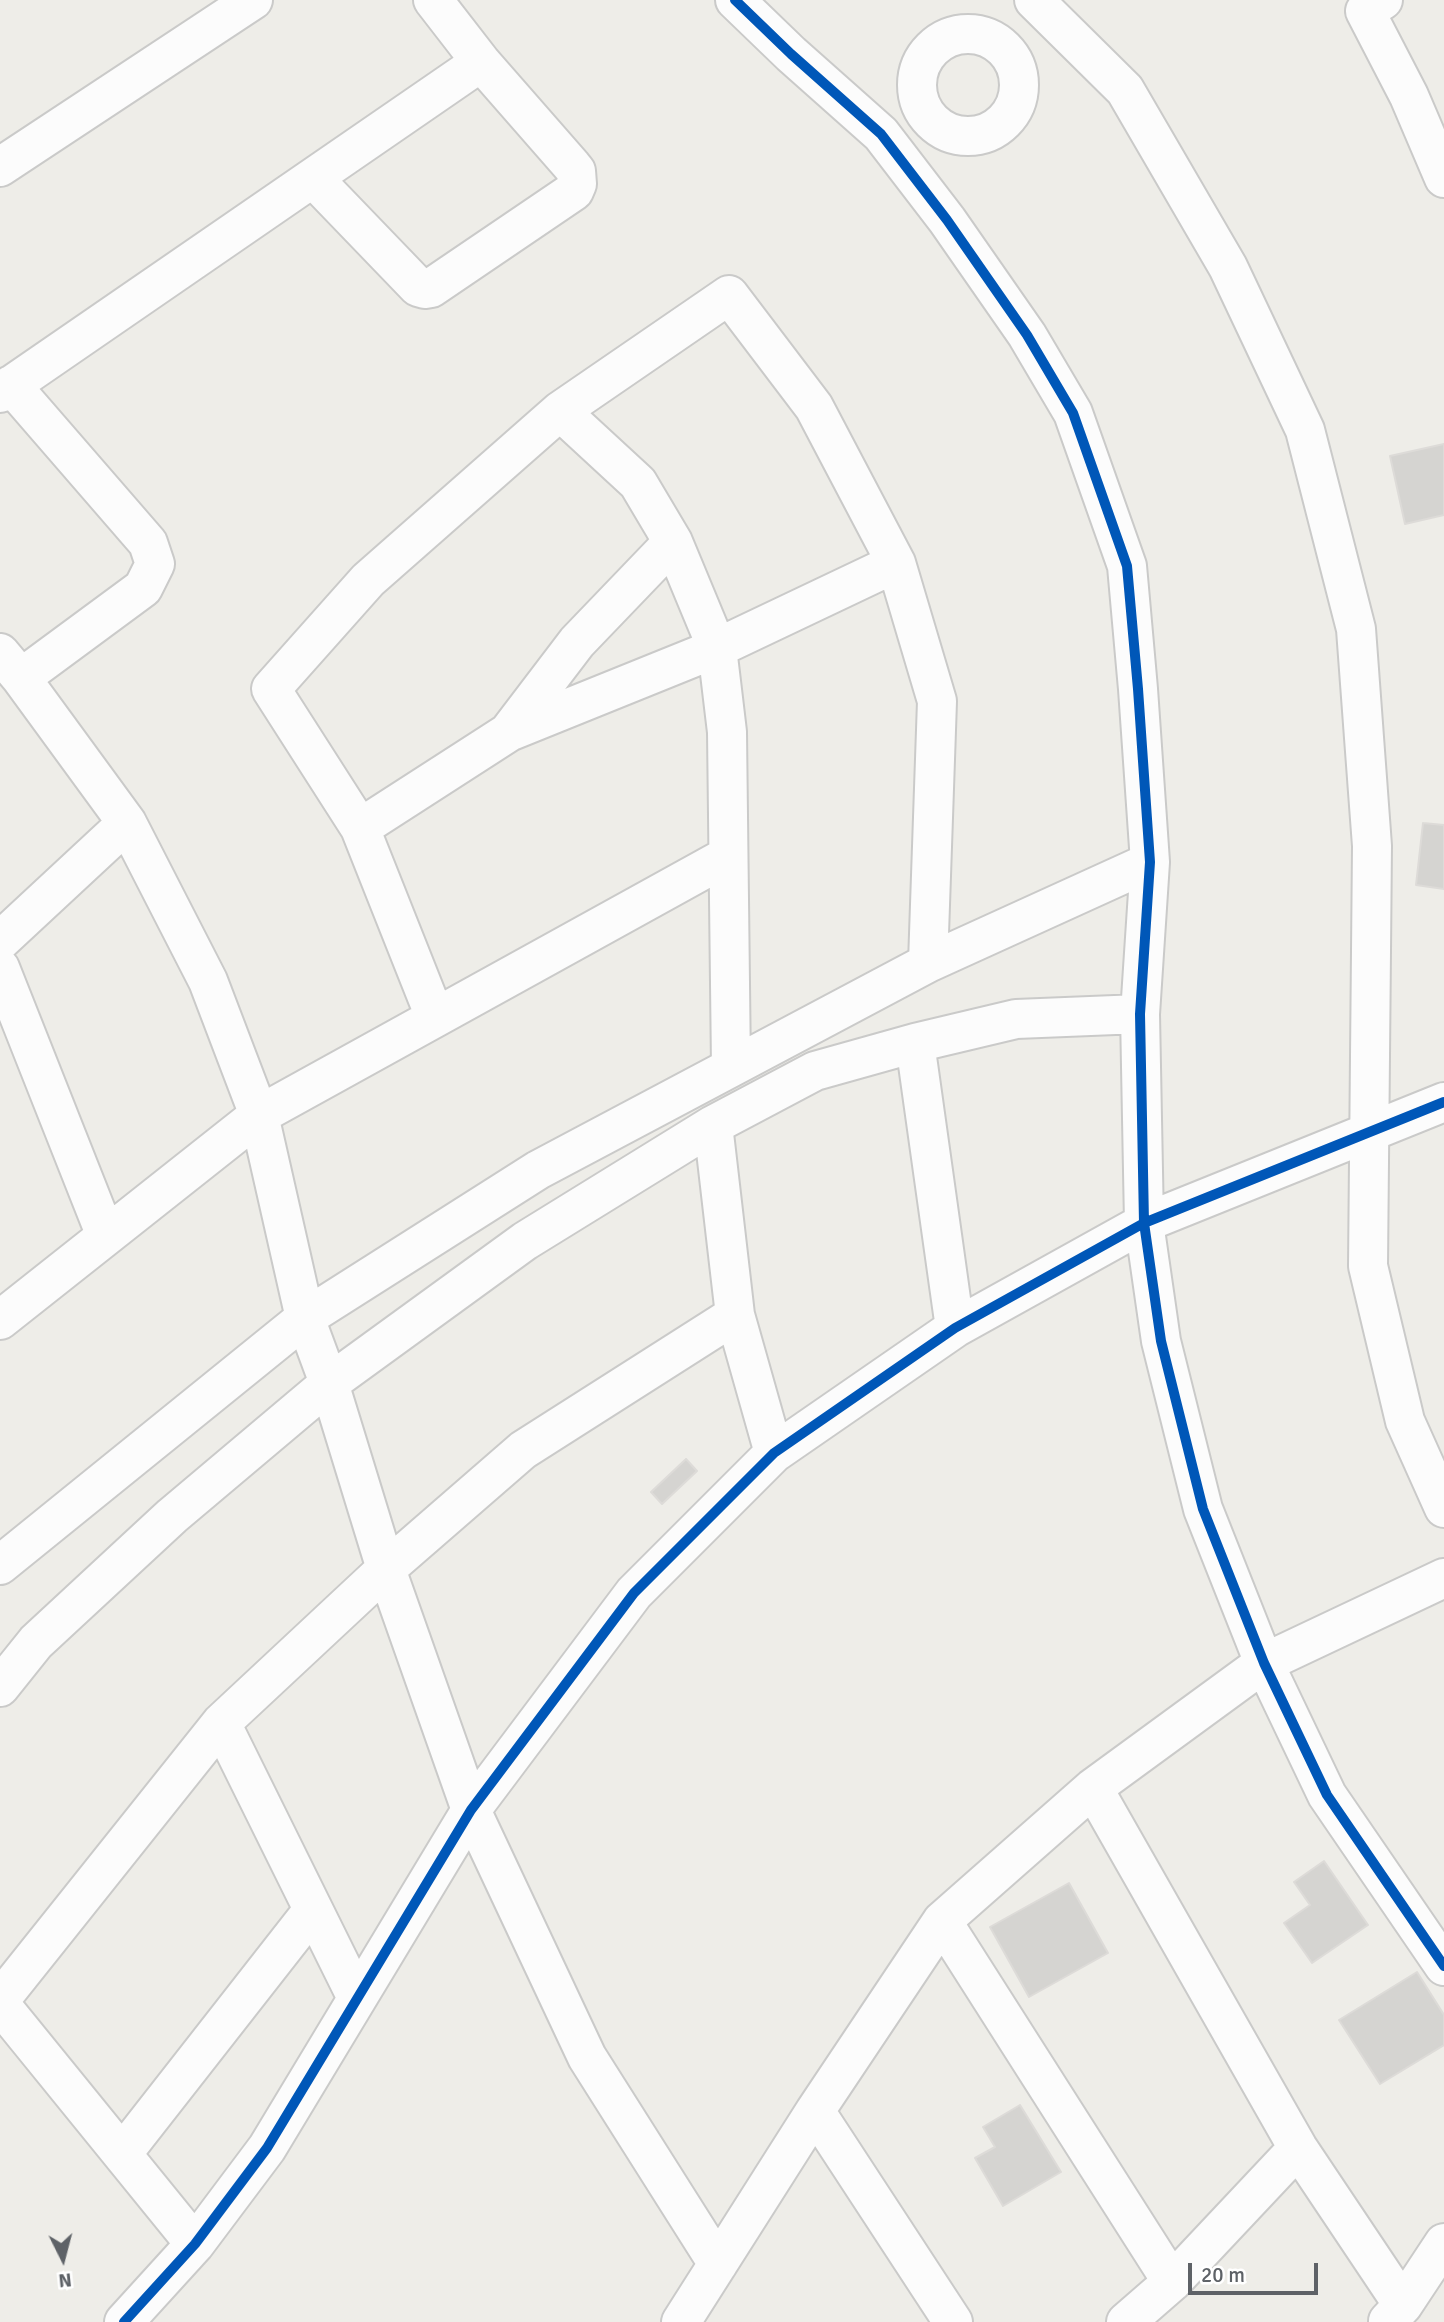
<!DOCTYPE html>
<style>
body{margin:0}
#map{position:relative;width:1444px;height:2322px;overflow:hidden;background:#eeede8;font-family:Signika,sans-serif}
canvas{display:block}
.north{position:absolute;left:28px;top:2224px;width:70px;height:70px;-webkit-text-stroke:5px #fff;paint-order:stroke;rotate:174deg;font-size:19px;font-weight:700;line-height:28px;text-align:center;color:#5e6267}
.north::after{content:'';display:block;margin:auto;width:24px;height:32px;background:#5e6267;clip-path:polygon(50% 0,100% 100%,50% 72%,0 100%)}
.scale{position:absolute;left:1188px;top:2263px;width:130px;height:32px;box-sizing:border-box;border:4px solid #5e6267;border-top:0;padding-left:9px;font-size:21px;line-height:24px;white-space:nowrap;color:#5e6267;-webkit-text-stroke:5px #fff;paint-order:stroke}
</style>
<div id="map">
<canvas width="1444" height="2322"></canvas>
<div class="north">N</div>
<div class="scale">20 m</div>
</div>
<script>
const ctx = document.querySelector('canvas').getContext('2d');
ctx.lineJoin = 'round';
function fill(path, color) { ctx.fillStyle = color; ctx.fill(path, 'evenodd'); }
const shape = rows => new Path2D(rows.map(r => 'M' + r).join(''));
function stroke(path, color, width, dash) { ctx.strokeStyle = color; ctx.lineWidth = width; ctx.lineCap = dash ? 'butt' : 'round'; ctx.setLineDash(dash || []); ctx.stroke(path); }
const building = shape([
 [1444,444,1444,515,1405,524,1390,456,1444,444],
 [1423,823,1444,825,1444,889,1416,885,1423,823],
 [686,1459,697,1471,662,1504,651,1492,686,1459],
 [1324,1861,1368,1925,1312,1963,1284,1923,1310,1905,1294,1882,1324,1861],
 [1069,1883,1108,1953,1029,1997,990,1927,1069,1883],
 [1417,1972,1444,2015,1444,2045,1380,2084,1339,2020,1417,1972],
 [1020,2105,1061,2172,1003,2206,975,2158,995,2147,983,2127,1020,2105]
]);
fill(building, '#d5d4d1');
stroke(building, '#dddbd8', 2);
const street = shape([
 [735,0,791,54,881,134,947,220,1027,335,1073,413,1127,566,1138,689,1150,862,1140,1014,1144,1223,1161,1341,1203,1509,1264,1663,1327,1795,1444,1966],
 [1034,0,1125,90,1228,267,1305,430,1356,629,1372,846,1368,1266,1405,1421,1444,1508],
 [1383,0,1365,11,1409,96,1444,178],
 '917 85a51 51 0 1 1 102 0a51 51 0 1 1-102 0Z',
 [0,167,253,0],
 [313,178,418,287,425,289,431,288,574,191,577,184,576,171,572,166,481,62,433,0],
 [11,385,148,543,155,564,143,588,21,678],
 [0,393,481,62],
 [560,411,638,483,673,542,717,648,727,732,731,1067],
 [0,653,21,678,127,823,208,981,259,1115,305,1318,329,1383,386,1569,471,1810,587,2057,718,2264],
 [510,730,577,642,673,542],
 [360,828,509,732,717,648,896,563],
 [0,941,127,823],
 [0,968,106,1236],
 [435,1017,360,828,271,689,368,580,560,411,729,295,814,407,896,563,937,701,928,963],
 [915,1043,955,1328],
 [713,1125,735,1315,774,1453],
 [0,1320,259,1115,728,856],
 [0,1565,305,1318,538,1170,928,963,1150,862],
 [0,1687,36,1642,172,1516,331,1382,525,1241,713,1125,815,1071,915,1043,1016,1019,1140,1014],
 [221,1723,357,1998],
 [1093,1788,1298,2148,1403,2305],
 [942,1921,1172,2282],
 [0,2000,221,1723,386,1569,523,1450,735,1315],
 [0,2004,195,2244],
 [815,2111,953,2322],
 [122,2154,313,1910],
 [1388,2321,1403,2305,1444,2243],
 [124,2322,195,2244,267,2148,471,1810,634,1593,774,1453,955,1328,1144,1223,1444,1102],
 [681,2322,815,2111,942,1921,1093,1788,1264,1663,1444,1578],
 [1126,2322,1172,2282,1298,2148]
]);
stroke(street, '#cacac9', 42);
stroke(street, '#fcfcfc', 38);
stroke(shape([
 [735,0,791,54,881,134,947,220,1027,335,1073,413,1127,566,1138,689,1150,862,1140,1014,1144,1223,1161,1341,1203,1509,1264,1663,1327,1795,1444,1966],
 [124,2322,195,2244,267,2148,471,1810,634,1593,774,1453,955,1328,1144,1223,1444,1102]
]), '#0057b8', 10);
</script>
